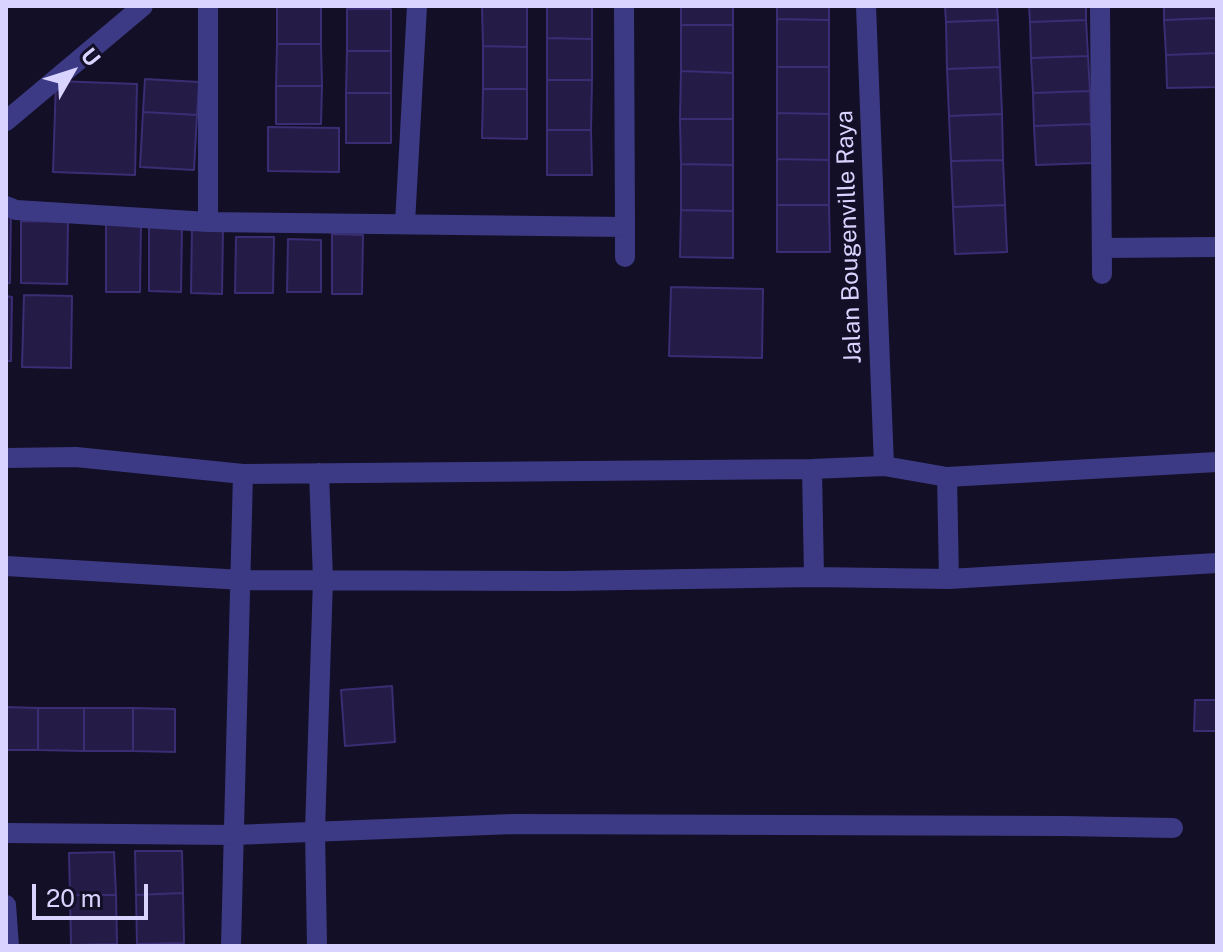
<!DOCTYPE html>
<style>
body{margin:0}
#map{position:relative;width:1223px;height:952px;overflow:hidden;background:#130f26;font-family:"Public Sans",sans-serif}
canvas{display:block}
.frame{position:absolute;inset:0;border:8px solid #d9d4ff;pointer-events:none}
.north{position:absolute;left:32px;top:32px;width:80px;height:80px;-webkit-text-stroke:6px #130f26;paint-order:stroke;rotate:51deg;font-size:22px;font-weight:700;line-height:32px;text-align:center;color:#d9d4ff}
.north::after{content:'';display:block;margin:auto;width:28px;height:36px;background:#d9d4ff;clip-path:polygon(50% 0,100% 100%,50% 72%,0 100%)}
.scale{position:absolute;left:32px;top:884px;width:116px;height:36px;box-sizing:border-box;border:4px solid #d9d4ff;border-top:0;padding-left:10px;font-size:24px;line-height:28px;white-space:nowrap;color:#d9d4ff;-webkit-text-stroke:6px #130f26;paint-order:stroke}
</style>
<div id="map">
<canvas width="1223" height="952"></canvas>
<div class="frame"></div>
<div class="north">U</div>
<div class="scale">20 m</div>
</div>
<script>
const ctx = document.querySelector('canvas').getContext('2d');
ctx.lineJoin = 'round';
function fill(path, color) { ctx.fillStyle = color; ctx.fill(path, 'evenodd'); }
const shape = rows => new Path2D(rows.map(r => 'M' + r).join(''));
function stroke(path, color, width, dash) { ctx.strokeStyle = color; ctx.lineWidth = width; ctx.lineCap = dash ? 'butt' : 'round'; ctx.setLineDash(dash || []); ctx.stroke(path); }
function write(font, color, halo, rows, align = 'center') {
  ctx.font = font + ' "Public Sans",sans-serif'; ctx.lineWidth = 8; ctx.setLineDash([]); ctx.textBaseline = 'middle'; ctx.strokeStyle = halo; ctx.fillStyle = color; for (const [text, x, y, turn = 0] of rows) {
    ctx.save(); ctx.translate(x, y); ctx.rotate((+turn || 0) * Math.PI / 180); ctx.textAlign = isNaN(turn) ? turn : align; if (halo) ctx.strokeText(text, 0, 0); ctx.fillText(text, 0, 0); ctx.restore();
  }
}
const building = shape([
 [277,6,321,6,321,44,277,44,277,6],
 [482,6,527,6,527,47,483,46,482,6],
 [547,6,592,6,592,39,547,38,547,6],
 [681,6,733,6,733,25,681,25,681,6],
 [777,6,829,6,829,20,777,19,777,6],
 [945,6,997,6,998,20,946,22,945,6],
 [1029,6,1086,6,1086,20,1030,22,1029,6],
 [1164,6,1217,6,1217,18,1164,20,1164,6],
 [347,9,391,9,391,51,347,51,347,9],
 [1217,18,1217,53,1166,55,1164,20,1217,18],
 [777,19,829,20,829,67,777,67,777,19],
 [998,20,1000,67,947,69,946,22,998,20],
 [1086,20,1088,56,1031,58,1030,22,1086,20],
 [681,25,733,25,733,73,681,71,681,25],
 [547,38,592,39,592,80,547,80,547,38],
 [277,44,321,44,322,86,276,86,277,44],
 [483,46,527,47,527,89,483,89,483,46],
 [347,51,391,51,391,93,346,93,347,51],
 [1217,53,1217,87,1167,88,1166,55,1217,53],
 [1088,56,1090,91,1033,93,1031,58,1088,56],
 [777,67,829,67,829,114,777,113,777,67],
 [1000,67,1002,114,949,116,947,69,1000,67],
 [681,71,733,73,733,119,680,119,681,71],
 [145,79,199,82,197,115,143,112,145,79],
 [547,80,592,80,591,130,547,130,547,80],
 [56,81,137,84,135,175,53,172,56,81],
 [276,86,322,86,321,124,276,124,276,86],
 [483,89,527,89,527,139,482,138,483,89],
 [1090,91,1091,124,1034,126,1033,93,1090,91],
 [346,93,391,93,391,143,346,143,346,93],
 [143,112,197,115,194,170,140,167,143,112],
 [777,113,829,114,829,160,777,159,777,113],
 [1002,114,1003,160,951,161,949,116,1002,114],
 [680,119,733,119,733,165,681,164,680,119],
 [1091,124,1093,163,1036,165,1034,126,1091,124],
 [268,127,339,128,339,172,268,171,268,127],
 [547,130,591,130,592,175,547,175,547,130],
 [777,159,829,160,829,205,777,205,777,159],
 [1003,160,1005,205,953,207,951,161,1003,160],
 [681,164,733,165,733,211,681,210,681,164],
 [777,205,829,205,830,252,777,252,777,205],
 [1005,205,1007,252,955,254,953,207,1005,205],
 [6,209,11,209,10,283,6,283,6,209],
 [681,210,733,211,733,258,680,257,681,210],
 [21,221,68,222,67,284,21,283,21,221],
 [106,223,141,223,140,292,106,292,106,223],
 [149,227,182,227,181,292,149,291,149,227],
 [192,228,223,229,222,294,191,293,192,228],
 [332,234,363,235,362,294,332,294,332,234],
 [236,237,274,237,273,293,235,293,236,237],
 [288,239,321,240,321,292,287,292,288,239],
 [671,287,763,289,762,358,669,356,671,287],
 [24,295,72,296,71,368,22,367,24,295],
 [6,296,12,297,11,361,6,361,6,296],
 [392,686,395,742,345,746,341,690,392,686],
 [1195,700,1217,700,1217,731,1194,731,1195,700],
 [6,707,38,708,38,750,6,750,6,707],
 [38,708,84,708,84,751,38,750,38,708],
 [84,708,133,708,133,751,84,751,84,708],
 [133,708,175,709,175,752,133,751,133,708],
 [135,851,182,851,183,893,136,895,135,851],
 [114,852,116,895,70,895,69,853,114,852],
 [183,893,184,943,137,944,136,895,183,893],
 [70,895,116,895,117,944,71,945,70,895]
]);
fill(building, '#241b47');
stroke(building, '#3b2d73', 2);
stroke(shape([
 [866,6,884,466],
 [1100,6,1102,274],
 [6,121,143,6],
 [6,206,16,210,208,222,625,227,624,6],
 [208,222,208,6],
 [405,223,417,6],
 [625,227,625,257],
 [1103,248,1217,247],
 [6,458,76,457,243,474,812,469,884,466,947,477,1217,462],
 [812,469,814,577],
 [947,477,949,579],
 [6,566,242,580,564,581,814,577,949,579,1217,563],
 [6,833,234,835,513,824,1064,826,1173,828],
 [6,905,9,946],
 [231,946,243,474],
 [317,946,315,831,323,579,319,473]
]), '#3d3a85', 20);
write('24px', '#d9d4ff', '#130f26', [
 ["Jalan Bougenville Raya",849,237,-92]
]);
</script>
